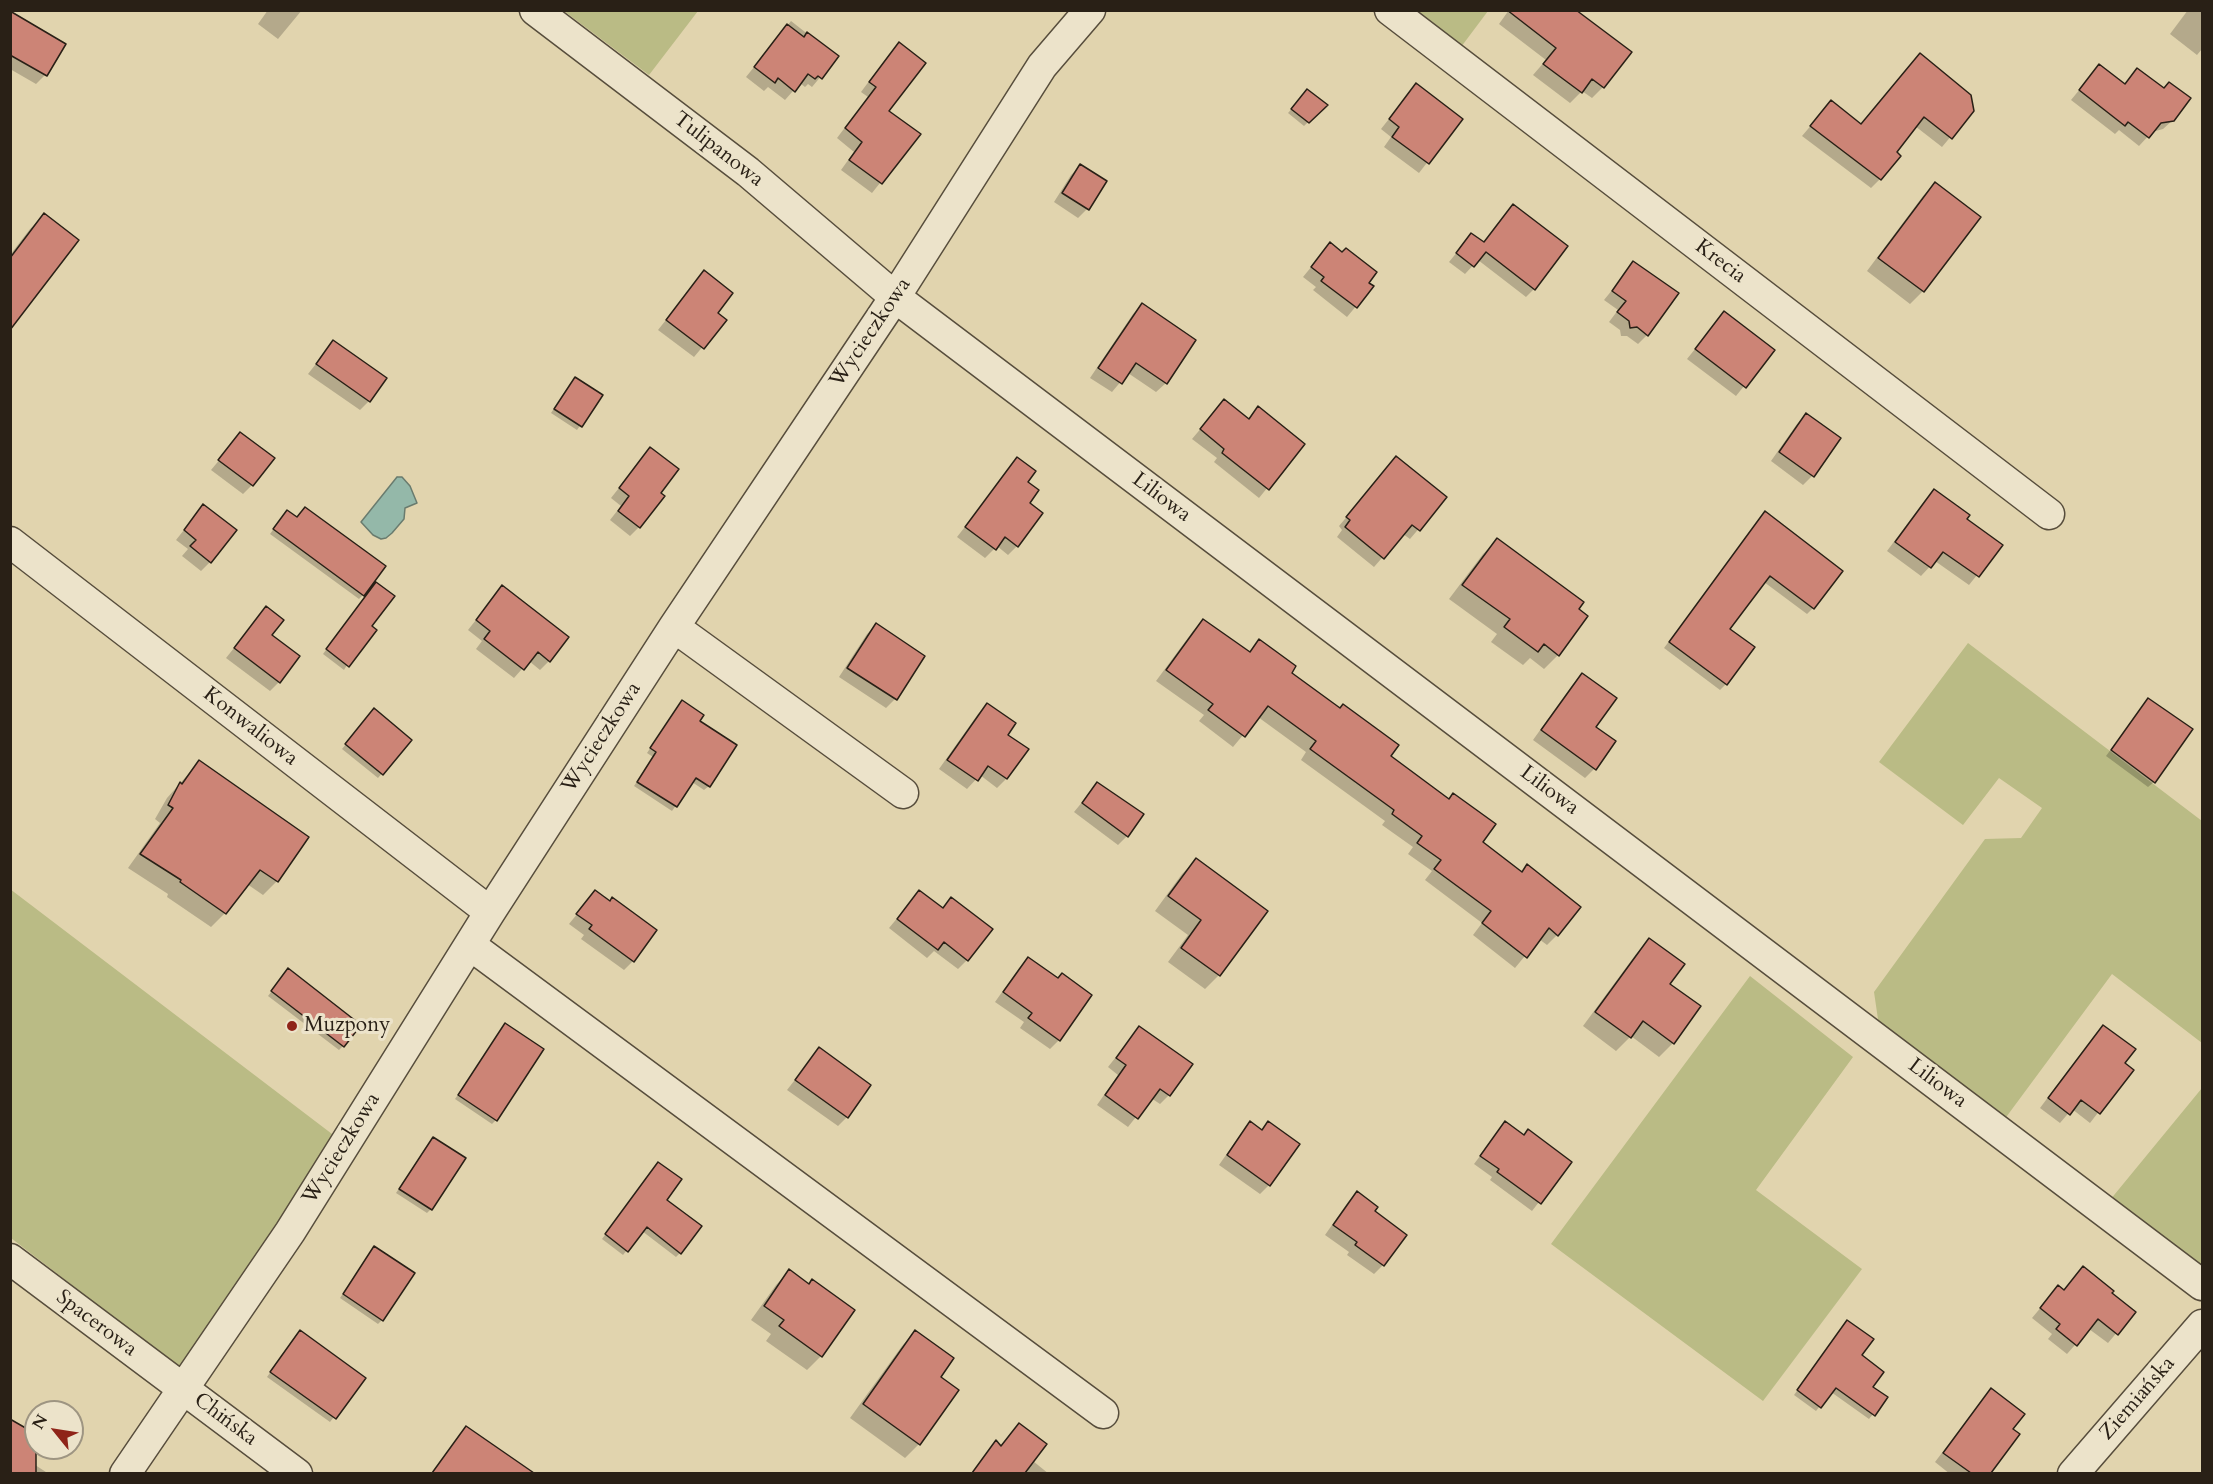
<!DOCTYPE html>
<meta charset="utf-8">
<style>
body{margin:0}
#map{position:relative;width:2213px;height:1484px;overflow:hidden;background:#e1d4ae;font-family:Cardo,serif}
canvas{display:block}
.frame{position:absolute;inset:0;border:12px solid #292016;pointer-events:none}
.north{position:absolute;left:24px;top:1400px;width:60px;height:60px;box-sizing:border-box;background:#ece3ca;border:2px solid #9e9582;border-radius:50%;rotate:300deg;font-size:16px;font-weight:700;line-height:24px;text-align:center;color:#292016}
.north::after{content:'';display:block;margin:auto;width:21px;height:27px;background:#8f2418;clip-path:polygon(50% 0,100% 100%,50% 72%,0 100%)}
</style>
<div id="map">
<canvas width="2213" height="1484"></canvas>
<div class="frame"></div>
<div class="north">N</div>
</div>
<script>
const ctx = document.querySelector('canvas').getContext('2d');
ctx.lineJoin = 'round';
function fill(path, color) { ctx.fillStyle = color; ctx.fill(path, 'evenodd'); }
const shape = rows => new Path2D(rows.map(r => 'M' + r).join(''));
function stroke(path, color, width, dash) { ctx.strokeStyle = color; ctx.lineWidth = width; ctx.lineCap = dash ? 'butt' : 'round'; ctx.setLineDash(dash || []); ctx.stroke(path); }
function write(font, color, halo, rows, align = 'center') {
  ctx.font = font + ' Cardo,serif'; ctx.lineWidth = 6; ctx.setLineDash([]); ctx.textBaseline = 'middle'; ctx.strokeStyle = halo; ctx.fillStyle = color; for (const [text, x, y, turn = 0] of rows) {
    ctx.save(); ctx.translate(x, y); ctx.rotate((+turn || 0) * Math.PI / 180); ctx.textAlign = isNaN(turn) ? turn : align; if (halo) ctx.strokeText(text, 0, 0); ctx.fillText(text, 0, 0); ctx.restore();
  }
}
fill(shape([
 [564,11,698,11,649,75],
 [1414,11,1488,11,1461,47],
 [1968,643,2202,821,2202,1043,2112,974,2004,1120,1879,1026,1874,992,1985,839,2021,838,2042,808,1999,778,1963,825,1879,762],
 [10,889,336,1137,179,1368,11,1238],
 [1750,976,1853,1057,1756,1190,1862,1269,1763,1401,1551,1244],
 [2202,1088,2202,1272,2110,1200]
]), '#babb85');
const water = shape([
 [397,477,402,477,410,486,417,503,405,508,404,519,392,533,386,538,381,539,373,535,361,522,397,477]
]);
fill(water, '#94b8a9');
stroke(water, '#697b6e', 1.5);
fill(shape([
 [268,10,302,10,278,39,258,24],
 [1509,10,1574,10,1603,87,1592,98,1582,91,1570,103,1533,75,1546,60,1499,24],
 [2188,10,2202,10,2202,49,2197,55,2170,34],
 [10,18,64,44,45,75,36,84,10,69],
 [791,21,837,57,812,87,808,84,805,87,800,83,785,100,768,87,764,91,746,77],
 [890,53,887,111,919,134,872,193,841,170,854,152,837,138,868,97,861,92],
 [1920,55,1973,110,1942,147,1915,126,1894,152,1880,179,1871,188,1802,136,1831,102,1860,126],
 [2099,66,2124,85,2137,70,2173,120,2163,129,2152,132,2139,146,2119,130,2115,134,2071,100],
 [1416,85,1461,119,1419,173,1384,147,1391,137,1381,129],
 [1304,95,1326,105,1304,126,1288,113],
 [1080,166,1105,182,1087,209,1078,218,1054,202,1071,175],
 [1935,184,1979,217,1923,291,1910,304,1867,271,1923,196],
 [1513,206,1534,289,1526,297,1478,260,1465,274,1449,262,1471,235,1483,243],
 [44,215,10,328,10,255,30,229],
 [1330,244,1372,287,1347,317,1313,290,1316,287,1303,277],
 [1634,263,1647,335,1638,344,1627,336,1621,336,1620,330,1609,322,1618,310,1604,300],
 [704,272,716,314,725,320,694,357,658,330],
 [1142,305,1166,383,1156,392,1128,373,1112,392,1090,378,1133,314],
 [1724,313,1773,350,1736,396,1687,359],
 [333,342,385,378,369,401,360,410,308,374],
 [571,383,601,396,577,430,551,413],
 [1224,401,1247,420,1258,408,1303,444,1259,498,1214,462,1217,458,1192,439],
 [1806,415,1812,476,1803,485,1771,461,1797,424],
 [241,434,252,485,243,494,211,470],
 [650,449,659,493,639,527,630,536,610,520,621,506,611,498],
 [1396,458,1445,498,1410,539,1403,534,1374,567,1337,537,1342,530,1339,526],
 [1018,459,1026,482,1028,503,1017,546,1008,555,997,546,985,558,957,537],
 [1934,491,1965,519,2001,545,1969,585,1935,561,1921,576,1887,551,1925,500],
 [203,506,210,562,201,571,182,556,188,549,176,540],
 [1765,513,1813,608,1807,614,1764,582,1728,629,1726,684,1720,690,1664,648],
 [283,516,297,519,363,595,359,599,270,534],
 [1497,540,1577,609,1558,655,1544,669,1530,658,1523,665,1491,642,1497,634,1449,599,1483,554],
 [502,587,549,661,540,670,529,661,514,678,476,649,482,641,468,630],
 [372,588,370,626,344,670,323,654],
 [266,608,279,682,270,691,226,658],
 [1203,621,1248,653,1259,641,1290,673,1389,757,1481,842,1521,873,1527,866,1557,935,1547,945,1539,939,1515,968,1473,935,1482,923,1425,880,1432,871,1408,854,1413,847,1382,825,1385,821,1301,760,1306,752,1258,717,1233,747,1199,721,1204,715,1156,681,1193,631],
 [876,625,923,657,895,699,886,708,839,677,867,634],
 [1582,674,1594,727,1594,769,1585,778,1533,740,1573,684],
 [2148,699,2154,782,2148,787,2106,756],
 [987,705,1006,735,1026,749,1006,779,997,788,980,775,967,789,939,769,978,714],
 [678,706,698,721,709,786,704,790,692,782,672,811,634,786,653,757,647,753],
 [370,714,410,740,378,778,342,749],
 [199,762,307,837,277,881,263,895,247,884,225,913,211,927,167,897,168,894,128,868,160,823,155,819,167,798],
 [1097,784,1127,836,1118,845,1074,812],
 [1196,860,1219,975,1205,989,1168,962,1188,935,1155,911,1182,874],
 [595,892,655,930,633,961,624,970,581,939,584,935,569,924],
 [919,892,942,909,952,899,967,960,958,969,934,951,927,958,889,928],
 [1649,940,1668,984,1673,1043,1659,1057,1631,1036,1616,1051,1583,1026,1636,954],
 [1028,959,1058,980,1059,1040,1050,1049,1020,1028,1024,1022,995,1002,1019,968],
 [285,974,343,1046,339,1050,268,996],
 [505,1025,496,1120,492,1124,455,1099],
 [2103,1027,2123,1064,2131,1070,2090,1123,2072,1109,2060,1123,2040,1108,2094,1036],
 [1139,1028,1169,1095,1160,1104,1151,1098,1128,1127,1097,1105,1118,1075,1108,1067],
 [819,1049,847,1117,838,1126,787,1090],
 [1251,1123,1261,1131,1268,1123,1269,1185,1260,1194,1219,1165,1242,1132],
 [1505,1123,1523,1136,1570,1162,1532,1211,1490,1180,1492,1177,1474,1164],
 [429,1143,431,1209,427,1213,396,1193],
 [654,1168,680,1253,676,1257,642,1231,623,1255,602,1239],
 [1357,1193,1383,1265,1374,1274,1347,1255,1349,1252,1325,1235,1348,1202],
 [370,1252,382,1320,378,1324,340,1298],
 [789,1271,809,1285,821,1356,807,1370,766,1341,771,1334,751,1320,776,1285],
 [2058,1287,2063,1291,2110,1293,2134,1312,2108,1343,2089,1329,2067,1354,2048,1339,2052,1334,2032,1318],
 [1847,1322,1871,1387,1886,1398,1869,1419,1831,1392,1816,1411,1794,1395],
 [915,1332,939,1377,919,1444,905,1458,850,1418,902,1346],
 [296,1336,364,1378,330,1422,267,1377],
 [1991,1390,2011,1429,2018,1435,1989,1474,1950,1474,1935,1462,1982,1400],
 [1019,1425,1033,1461,1049,1474,971,1474,988,1451,996,1443,1000,1447],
 [466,1428,531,1474,433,1474],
 [10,1430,36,1436,36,1442,26,1459,49,1474,10,1474]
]), '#0003');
const building = shape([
 [1507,10,1576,10,1632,52,1604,88,1592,79,1582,93,1543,64,1556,48,1507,10],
 [10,11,66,44,47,76,10,55,10,11],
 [787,24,804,37,807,32,839,56,822,79,818,76,815,79,808,74,795,92,778,78,775,83,754,67,787,24],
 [899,42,926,63,889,111,921,134,882,184,849,160,862,142,845,128,876,87,869,82,899,42],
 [1920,53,1971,95,1974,111,1952,139,1924,117,1897,152,1901,156,1881,180,1810,126,1831,100,1861,124,1920,53],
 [2099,64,2125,84,2137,68,2164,88,2169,82,2191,98,2174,121,2161,123,2149,138,2128,122,2125,126,2079,90,2099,64],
 [1416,83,1463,119,1429,164,1392,137,1399,127,1389,119,1416,83],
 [1307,89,1328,105,1309,123,1291,109,1307,89],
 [1080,164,1107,181,1089,210,1062,193,1080,164],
 [1935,182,1981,217,1924,292,1878,258,1935,182],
 [1513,204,1568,246,1535,290,1486,252,1474,267,1456,253,1471,233,1484,242,1513,204],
 [44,213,79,240,10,330,10,258,44,213],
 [1330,242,1342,252,1346,248,1377,272,1369,283,1374,286,1357,308,1321,281,1324,277,1311,267,1330,242],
 [1633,261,1679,293,1648,336,1637,327,1630,328,1629,321,1617,312,1626,301,1612,291,1633,261],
 [704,270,733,293,718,313,727,320,704,349,666,320,704,270],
 [1142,303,1196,340,1167,384,1136,363,1122,384,1098,368,1142,303],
 [1724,311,1775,350,1746,388,1695,349,1724,311],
 [333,340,387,378,370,402,316,364,333,340],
 [575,377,603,395,582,427,554,409,575,377],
 [1224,399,1249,419,1258,406,1305,444,1269,490,1222,453,1224,449,1200,429,1224,399],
 [1806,413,1841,438,1814,477,1779,452,1806,413],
 [240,432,275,458,253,486,218,460,240,432],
 [650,447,679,469,661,493,665,496,640,528,618,511,629,496,619,488,650,447],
 [1396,456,1447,497,1420,531,1412,525,1384,559,1345,527,1350,520,1346,517,1396,456],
 [1017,457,1036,471,1028,482,1039,490,1030,503,1043,513,1018,547,1005,537,996,550,965,527,1017,457],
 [1934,489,1970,515,1967,519,2003,545,1979,577,1943,552,1931,568,1895,542,1934,489],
 [203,504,237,530,211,563,190,546,196,540,184,530,203,504],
 [305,507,386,566,364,596,273,529,287,510,297,517,305,507],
 [1765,511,1843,571,1814,609,1770,576,1730,629,1755,647,1727,685,1669,642,1765,511],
 [1497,538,1584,602,1579,609,1588,616,1559,656,1544,644,1538,652,1504,627,1510,619,1462,585,1497,538],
 [376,582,395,596,372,626,377,630,349,667,326,649,376,582],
 [502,585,569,637,550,662,538,652,524,670,484,639,490,631,476,620,502,585],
 [266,606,284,620,272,635,300,656,280,683,234,648,266,606],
 [1203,619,1250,652,1259,639,1296,666,1292,673,1340,708,1343,704,1399,745,1391,756,1449,799,1453,793,1496,824,1483,842,1522,872,1527,864,1581,907,1558,936,1549,928,1527,958,1482,923,1491,911,1434,869,1441,860,1417,843,1422,836,1392,814,1394,810,1310,749,1316,741,1268,706,1245,737,1208,710,1213,704,1166,670,1203,619],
 [876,623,925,656,897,700,847,668,876,623],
 [1582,673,1617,698,1596,727,1616,741,1596,770,1541,730,1582,673],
 [2148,698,2193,729,2155,783,2111,750,2148,698],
 [682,700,704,715,700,721,737,745,710,787,696,778,677,807,637,782,656,752,650,748,682,700],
 [987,703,1016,723,1008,735,1029,749,1007,779,988,766,978,781,947,760,987,703],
 [374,708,412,740,383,775,345,744,374,708],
 [199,760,309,837,278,882,260,870,226,914,180,882,181,880,140,854,173,808,168,805,180,782,182,784,199,760],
 [1097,782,1144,814,1128,837,1082,803,1097,782],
 [1196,858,1268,911,1220,976,1181,948,1201,920,1168,896,1196,858],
 [595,890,610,901,612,897,657,930,634,962,589,929,592,925,576,914,595,890],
 [919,890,943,908,951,897,993,929,968,961,944,942,938,950,897,919,919,890],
 [1649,938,1685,964,1670,984,1701,1006,1674,1044,1643,1021,1631,1038,1595,1012,1649,938],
 [1028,957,1058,978,1062,973,1092,995,1060,1041,1028,1018,1032,1013,1003,992,1028,957],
 [288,968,361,1025,344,1047,271,991,288,968],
 [505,1023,544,1049,497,1121,458,1095,505,1023],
 [2103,1025,2136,1049,2125,1063,2134,1070,2100,1114,2081,1100,2070,1115,2048,1098,2103,1025],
 [1139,1026,1193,1064,1170,1096,1160,1089,1138,1119,1105,1095,1126,1065,1116,1058,1139,1026],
 [819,1047,871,1085,848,1118,795,1080,819,1047],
 [1250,1121,1262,1130,1268,1121,1300,1144,1270,1186,1227,1155,1250,1121],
 [1505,1121,1524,1135,1528,1129,1572,1162,1541,1204,1497,1172,1499,1169,1480,1156,1505,1121],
 [433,1137,466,1158,432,1210,399,1189,433,1137],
 [658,1162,682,1179,667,1200,702,1226,681,1254,647,1227,628,1252,605,1234,658,1162],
 [1357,1191,1378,1207,1375,1211,1407,1235,1384,1266,1355,1245,1357,1242,1333,1225,1357,1191],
 [374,1246,415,1273,383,1321,343,1294,374,1246],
 [2083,1266,2114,1291,2112,1293,2136,1312,2118,1335,2098,1319,2077,1346,2056,1329,2060,1324,2040,1308,2058,1285,2064,1290,2083,1266],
 [789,1269,809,1284,812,1279,855,1310,822,1357,779,1326,784,1320,764,1306,789,1269],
 [1847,1320,1874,1339,1862,1355,1884,1372,1873,1387,1888,1397,1875,1416,1836,1388,1821,1408,1797,1390,1847,1320],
 [300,1330,366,1378,336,1419,270,1372,300,1330],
 [915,1330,954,1358,941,1377,959,1390,920,1445,863,1404,915,1330],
 [1991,1388,2025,1414,2013,1429,2020,1434,1991,1473,1971,1473,1943,1453,1991,1388],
 [10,1419,36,1434,36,1473,10,1473,10,1419],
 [1019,1423,1047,1444,1025,1473,972,1473,996,1440,1001,1446,1019,1423],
 [466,1426,534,1473,432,1473,466,1426]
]);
fill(building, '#cc8476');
stroke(building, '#292016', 1.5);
const street = shape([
 [535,10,748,172,895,297,2202,1285],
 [1390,10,2049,514],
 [10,542,490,912],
 [674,627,903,793],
 [470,945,1103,1413],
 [10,1259,297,1474],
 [125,1474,290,1232,490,912,674,627,895,297,1042,66,1090,10],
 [2073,1474,2202,1325]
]);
stroke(street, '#574d3c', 33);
stroke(street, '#ece3ca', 30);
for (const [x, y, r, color] of [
 [292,1026,6,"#8f2418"]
]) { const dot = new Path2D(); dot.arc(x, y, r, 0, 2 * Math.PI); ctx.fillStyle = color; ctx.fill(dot); stroke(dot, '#ece3ca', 2); }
write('21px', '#292016', '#ece3ca', [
 ["Tulipanowa",718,150,38],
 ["Krecia",1720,262,37],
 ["Wycieczkowa",871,333,-56],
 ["Liliowa",1161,498,37],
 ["Konwaliowa",250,727,38],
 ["Wycieczkowa",602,738,-57],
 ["Liliowa",1549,791,37],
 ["Liliowa",1937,1084,37],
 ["Wycieczkowa",342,1149,-58],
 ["Spacerowa",96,1324,37],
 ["Ziemiańska",2138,1399,-49],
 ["Chińska",225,1420,37]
]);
write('21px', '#292016', '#ece3ca', [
 ["Muzpony",304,1026]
], 'left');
</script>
